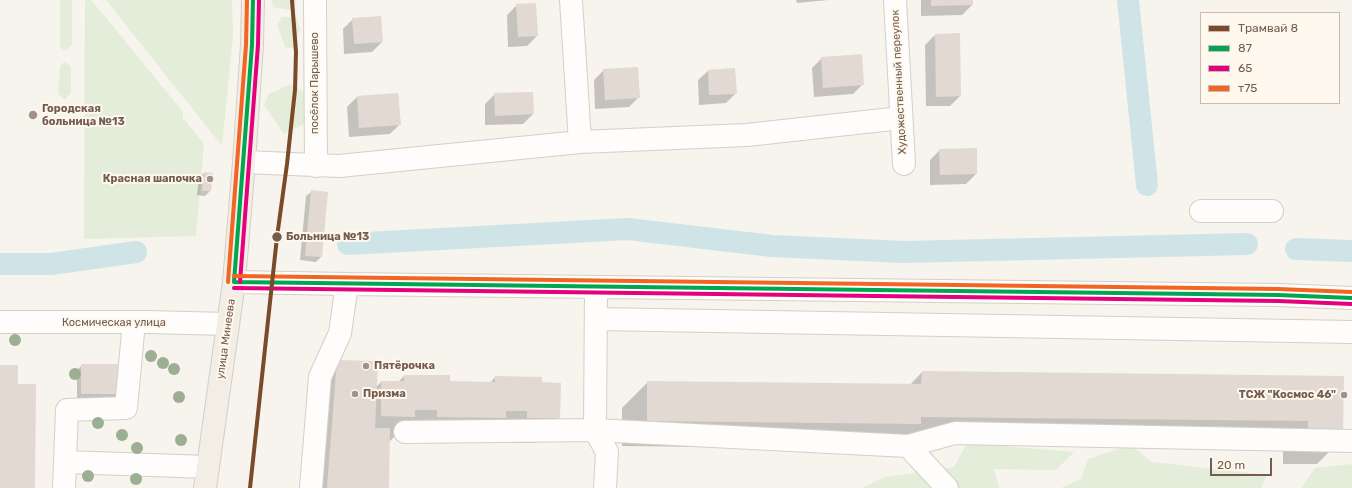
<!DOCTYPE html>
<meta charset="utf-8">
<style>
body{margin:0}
#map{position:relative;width:1352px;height:488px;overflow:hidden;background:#f7f3ed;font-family:Rubik,sans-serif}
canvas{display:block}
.legend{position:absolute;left:1200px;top:12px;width:140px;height:92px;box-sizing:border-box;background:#fef8ef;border:1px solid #c7baaf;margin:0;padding:5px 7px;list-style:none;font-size:12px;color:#745c4e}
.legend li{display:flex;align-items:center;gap:8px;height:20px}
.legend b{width:20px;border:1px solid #c7baaf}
.scale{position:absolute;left:1210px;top:458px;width:62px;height:18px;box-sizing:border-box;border:2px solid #745c4e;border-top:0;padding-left:5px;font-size:12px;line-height:14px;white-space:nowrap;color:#745c4e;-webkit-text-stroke:3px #fef8ef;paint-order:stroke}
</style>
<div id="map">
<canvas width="1352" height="488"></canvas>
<ul class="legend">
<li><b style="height:5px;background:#7a4b2a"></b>Трамвай 8</li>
<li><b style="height:5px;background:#00a651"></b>87</li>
<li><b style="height:5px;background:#e5007d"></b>65</li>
<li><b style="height:5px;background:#f26522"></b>т75</li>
</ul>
<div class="scale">20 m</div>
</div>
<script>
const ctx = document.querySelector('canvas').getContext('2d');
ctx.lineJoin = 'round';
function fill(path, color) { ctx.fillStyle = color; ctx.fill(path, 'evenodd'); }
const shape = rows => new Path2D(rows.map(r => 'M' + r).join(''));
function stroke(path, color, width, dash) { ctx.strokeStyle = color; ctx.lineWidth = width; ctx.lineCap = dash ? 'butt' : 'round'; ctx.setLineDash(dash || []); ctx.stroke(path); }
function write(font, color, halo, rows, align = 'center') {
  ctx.font = font + ' Rubik,sans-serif'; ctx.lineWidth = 4; ctx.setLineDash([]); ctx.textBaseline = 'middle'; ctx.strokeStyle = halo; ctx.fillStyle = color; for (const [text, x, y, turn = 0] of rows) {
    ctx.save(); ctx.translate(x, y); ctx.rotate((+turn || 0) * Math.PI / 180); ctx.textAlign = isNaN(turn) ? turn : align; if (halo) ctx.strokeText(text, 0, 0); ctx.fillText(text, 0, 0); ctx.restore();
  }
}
fill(shape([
 [60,0,72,0,72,45,65,51,60,47],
 [85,0,91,0,103,14,183,112,183,118,204,144,196,236,84,239],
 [106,0,232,0,233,34,222,146],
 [272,0,297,0,290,10,273,7],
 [282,17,296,18,300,29,294,48,285,47,277,25],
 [65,61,71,67,71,93,64,100,58,93,60,66],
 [291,84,307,94,304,124,284,134,264,105,269,94],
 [967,443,1074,452,1056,470,994,469,999,488,862,488,885,477,954,467],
 [1130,445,1152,462,1267,475,1261,488,1061,488,1081,479,1088,459],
 [1352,464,1352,488,1301,488,1315,468]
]), '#e4edd9');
fill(shape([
 [796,0,828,0,797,3],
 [921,0,972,0,972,5,962,15,921,16],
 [517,5,537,36,527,46,508,47,507,15],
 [353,19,382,42,372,52,344,54,343,29],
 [935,35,960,96,950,106,926,106,925,45],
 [822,58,863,84,853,94,814,97,812,68],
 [604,70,639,97,629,107,595,109,594,80],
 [708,71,736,93,726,103,699,105,698,80],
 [398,94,400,124,390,134,349,137,347,107,357,97],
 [495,94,533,114,523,124,485,125,485,104],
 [940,150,976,174,966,184,930,185,930,160],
 [204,173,212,174,210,191,205,196,197,195,199,178],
 [311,192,327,193,321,257,316,262,300,260,306,196],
 [338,361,376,387,381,382,398,382,404,376,449,382,490,383,495,377,541,383,559,418,534,443,502,443,502,436,487,436,480,443,412,442,396,435,389,442,388,488,311,488,320,378],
 [82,365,119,394,115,399,77,398,77,370],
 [922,372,1343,377,1342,439,1317,464,1283,464,1283,446,902,442,895,449,622,446,622,408,648,382,910,385]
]), '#0003');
stroke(shape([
 [1128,0,1147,185],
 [348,244,628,229,772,246,904,252,1247,244],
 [1296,249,1352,251],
 [0,264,51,264,136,252]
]), '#cfe4e7', 22);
fill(shape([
 [931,0,973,0,973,5,931,6],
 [536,3,538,36,518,37,516,4],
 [381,16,383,42,354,44,352,18],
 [960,33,961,96,936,97,935,34],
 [862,54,864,85,823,88,821,57],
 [638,67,640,98,605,100,603,69],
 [735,68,737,94,709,95,708,70],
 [533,92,534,114,495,116,494,93],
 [398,93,401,125,359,128,357,96],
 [977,148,977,174,940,175,939,149],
 [204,172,213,173,211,191,202,191],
 [311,190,328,192,322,257,305,256],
 [337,360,378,361,375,428,390,428,389,488,327,488],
 [81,364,121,364,120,394,81,394],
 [0,365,18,365,18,384,36,384,35,488,0,488],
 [922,371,1344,376,1343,439,1308,439,1308,421,921,417,921,424,647,421,647,381,921,384],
 [404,375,450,375,450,381,495,382,495,376,542,377,542,382,561,383,560,418,527,418,527,411,506,411,506,418,437,417,437,410,415,410,415,417,381,416,381,381,404,381]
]), '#e1d9d2');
const minor = shape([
 [315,0,316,166],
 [571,0,580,142],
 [895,0,904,164],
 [244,162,339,166,580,142,747,135,901,118],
 [1201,211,1272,211],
 [234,282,347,284,1278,295,1352,298],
 [596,287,595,430,607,452,605,488],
 [596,319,1352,332],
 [0,322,147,322,228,324],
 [405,432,595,430,908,446,947,488],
 [908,446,955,433,1352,441],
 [65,462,208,467],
 [64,488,67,410,126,408,134,322],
 [311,488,320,377,340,333,347,284]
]);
const major = shape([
 [205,488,234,282,244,162,252,45,253,0]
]);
stroke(minor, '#d4cfc8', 24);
stroke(major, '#d5cec8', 24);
stroke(minor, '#fefdfc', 22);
stroke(major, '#f2eee6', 22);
stroke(shape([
 [234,282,1278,295,1352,298],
 [234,282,252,45,253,0]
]), '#00a651', 4);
stroke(shape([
 [240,282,258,45,259,0],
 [234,288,1278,301,1352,304]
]), '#e5007d', 4);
stroke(shape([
 [234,276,1278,289,1352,292],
 [228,282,246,45,247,0]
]), '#f26522', 4);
stroke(shape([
 [250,488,277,237,287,164,295,90,296,52,292,0]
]), '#7a4b2a', 4);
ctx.fillStyle = '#9daf92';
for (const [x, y] of [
 [15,340],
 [151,356],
 [163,363],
 [174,369],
 [75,374],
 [179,397],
 [98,423],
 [122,435],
 [181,440],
 [137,448],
 [88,476],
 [136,479]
]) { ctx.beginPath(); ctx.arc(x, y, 6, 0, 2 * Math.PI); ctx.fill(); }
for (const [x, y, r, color] of [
 [33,115,5,"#a29186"],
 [210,179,4,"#a29186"],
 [277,237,5.5,"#745c4e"],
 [366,366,4,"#a29186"],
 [355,394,4,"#a29186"],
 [1344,395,4,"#a29186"]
]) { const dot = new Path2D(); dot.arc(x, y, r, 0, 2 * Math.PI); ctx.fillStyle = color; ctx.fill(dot); stroke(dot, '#fef8ef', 1.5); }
write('11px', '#745c4e', '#fef8ef', [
 ["Художественный переулок",899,82,-93],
 ["посёлок Парышево",315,83,-90],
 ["Космическая улица",114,323],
 ["улица Минеева",226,339,-82]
]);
write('bold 11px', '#745c4e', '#fef8ef', [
 ["Городская",42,109],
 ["больница №13",42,122],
 ["Красная шапочка",202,179,"right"],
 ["Пятёрочка",374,366],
 ["Призма",363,394],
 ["ТСЖ \"Космос 46\"",1336,395,"right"]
], 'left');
write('bold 11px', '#745c4e', '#fef8ef', [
 ["Больница №13",286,237]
], 'left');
</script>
